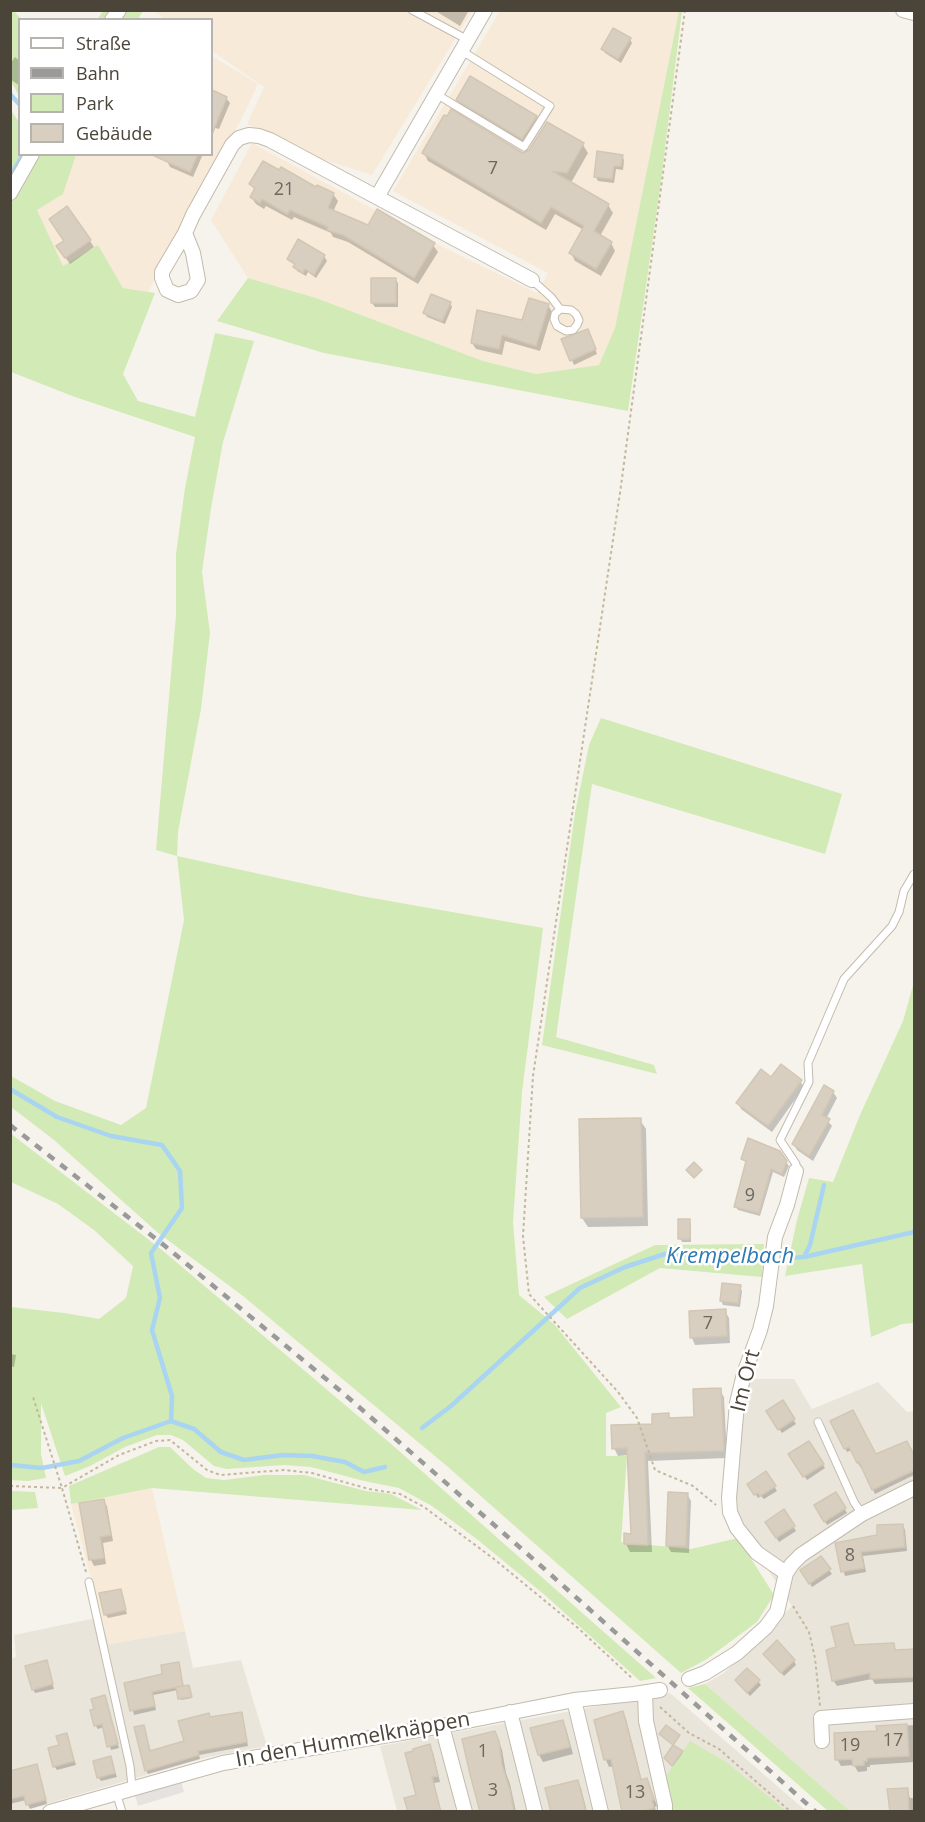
<!DOCTYPE html>
<meta charset="utf-8">
<style>
body{margin:0}
#map{position:relative;width:925px;height:1822px;overflow:hidden;background:#f6f3ec;font-family:"Open Sans",sans-serif}
canvas{display:block}
.frame{position:absolute;inset:0;border:12px solid #4b4439;pointer-events:none}
.legend{position:absolute;left:18px;top:18px;width:195px;height:138px;box-sizing:border-box;background:#fff;border:2px solid #b7b4b0;margin:0;padding:8px 10px;list-style:none;font-size:18px;color:#4b4439}
.legend li{display:flex;align-items:center;gap:12px;height:30px}
.legend b{width:30px;border:2px solid #b7b4b0}
</style>
<div id="map">
<canvas width="925" height="1822"></canvas>
<div class="frame"></div>
<ul class="legend">
<li><b style="height:8px;background:#fff"></b>Straße</li>
<li><b style="height:8px;background:#9a9a9a"></b>Bahn</li>
<li><b style="height:16px;background:#d2eab5"></b>Park</li>
<li><b style="height:16px;background:#d8cfc1"></b>Gebäude</li>
</ul>
</div>
<script>
const ctx = document.querySelector('canvas').getContext('2d');
ctx.lineJoin = 'round';
function fill(path, color) { ctx.fillStyle = color; ctx.fill(path, 'evenodd'); }
const shape = rows => new Path2D(rows.map(r => 'M' + r).join(''));
function stroke(path, color, width, dash) { ctx.strokeStyle = color; ctx.lineWidth = width; ctx.lineCap = dash ? 'butt' : 'round'; ctx.setLineDash(dash || []); ctx.stroke(path); }
function write(font, color, halo, rows, align = 'center') {
  ctx.font = font + ' "Open Sans",sans-serif'; ctx.lineWidth = 5; ctx.setLineDash([]); ctx.textBaseline = 'middle'; ctx.strokeStyle = halo; ctx.fillStyle = color; for (const [text, x, y, turn = 0] of rows) {
    ctx.save(); ctx.translate(x, y); ctx.rotate((+turn || 0) * Math.PI / 180); ctx.textAlign = isNaN(turn) ? turn : align; if (halo) ctx.strokeText(text, 0, 0); ctx.fillText(text, 0, 0); ctx.restore();
  }
}
fill(shape([
 [747,1379,794,1379,812,1409,878,1382,907,1412,914,1411,914,1811,850,1811,705,1684,724,1673,792,1606,735,1520,735,1461],
 [101,1617,109,1644,185,1631,193,1668,241,1660,267,1746,208,1757,22,1811,11,1812,10,1659,16,1657,14,1635],
 [670,1693,806,1811,397,1811,380,1746]
]), '#eae5da');
fill(shape([
 [152,11,472,11,372,175,313,156,247,124,264,87,212,51,212,20,166,19],
 [500,11,679,11,615,328,599,365,536,374,483,361,316,298,248,278,211,220,252,143,447,249,537,293,548,273,393,191],
 [212,56,258,84,240,122,192,203,148,292,123,288,98,245,63,266,37,210,63,194,76,155,212,154],
 [152,1488,185,1631,109,1644,71,1504]
]), '#f7ead8');
fill(shape([
 [14,11,21,19,19,96,11,81,10,11],
 [103,11,143,11,138,19,97,20],
 [679,11,682,11,660,189,628,411,324,353,217,321,248,278,316,298,483,361,536,374,599,365,615,328],
 [10,109,19,122,20,154,76,155,63,194,37,210,63,266,98,245,123,288,155,293,123,374,138,401,195,417,215,333,254,341,223,442,211,508,202,572,210,633,201,709,178,832,177,856,361,896,543,928,522,1092,513,1222,519,1295,554,1324,621,1407,606,1413,606,1456,627,1456,621,1542,691,1549,738,1538,774,1595,757,1622,707,1659,681,1673,448,1467,243,1296,157,1232,54,1140,11,1107,11,1076,55,1101,121,1125,146,1108,184,920,177,856,156,850,176,615,176,554,185,488,195,437,75,397,11,372],
 [601,718,842,794,825,854,592,784,556,1037,654,1065,657,1074,542,1045,575,813,589,745],
 [914,982,914,1323,902,1324,871,1337,862,1264,785,1276,797,1220,809,1178,833,1182,860,1115,903,1021],
 [10,1133,162,1250,390,1443,656,1678,640,1681,546,1596,478,1540,432,1506,399,1488,364,1481,311,1467,284,1465,226,1469,214,1466,183,1440,171,1435,157,1435,125,1447,90,1466,65,1476,41,1403,41,1454,46,1478,28,1481,11,1480,11,1307,64,1313,99,1319,126,1298,133,1266,94,1230,58,1204,11,1182],
 [764,1244,762,1277,660,1268,567,1319,544,1297,655,1245],
 [159,1447,170,1447,193,1469,206,1478,224,1480,264,1475,304,1475,366,1491,391,1494,422,1510,152,1488,71,1504,69,1486],
 [11,1491,35,1492,38,1508,11,1510],
 [705,1684,850,1811,828,1811,688,1688],
 [690,1741,726,1762,786,1811,673,1811,664,1779]
]), '#d2eab5');
fill(shape([
 [181,1781,184,1792,138,1806,135,1795]
]), '#e5e3e0');
fill(shape([
 [434,10,469,10,460,26],
 [630,39,632,43,621,63,605,53,603,49],
 [15,57,20,61,20,86,10,79,10,64],
 [212,91,226,98,230,103,219,129,215,128,212,136],
 [458,100,536,117,540,124,526,145,462,107],
 [547,124,583,145,588,153,572,181,564,180,608,205,613,213,600,236,611,243,615,251,601,276,575,261,571,253,584,230,555,214,546,230,428,161,424,153,523,154,530,151],
 [170,154,203,154,193,177,170,167,167,161],
 [622,156,624,160,623,170,616,169,614,183,598,181,595,176],
 [251,184,317,189,333,194,338,201,333,212,368,227,433,245,438,252,418,284,348,242,333,237,331,233,294,217,292,220,266,206,264,209,256,204,251,197,255,191],
 [90,241,94,247,70,264,62,253],
 [324,256,327,261,316,278,308,272,306,276,297,271,296,266,289,259],
 [395,279,398,283,398,307,375,307,372,303],
 [450,303,452,307,445,324,427,317,425,313],
 [548,305,552,312,540,351,505,341,502,355,476,349,472,343,523,322],
 [590,335,597,354,574,365,563,340],
 [771,1079,800,1081,804,1087,772,1132,741,1109,738,1103],
 [833,1092,837,1098,826,1119,832,1126,813,1161,797,1150,794,1144],
 [640,1120,646,1129,648,1226,588,1227,582,1218],
 [779,1152,789,1166,784,1177,773,1172,760,1216,738,1210,736,1207,747,1163,742,1159],
 [689,1220,691,1224,691,1242,682,1242,680,1238],
 [740,1287,742,1291,740,1307,723,1305,721,1300],
 [725,1311,729,1318,730,1343,695,1345,692,1338],
 [10,1354,16,1355,14,1367,10,1366],
 [720,1390,724,1397,727,1458,648,1461,652,1552,630,1552,626,1544,632,1535,629,1455,618,1456,614,1448,654,1425,668,1414,671,1419,695,1418],
 [782,1402,796,1424,782,1433,768,1412],
 [832,1421,875,1456,914,1467,914,1475,875,1494,862,1466,860,1467,852,1450,847,1452],
 [809,1443,825,1468,807,1480,790,1455],
 [766,1473,777,1491,764,1499,761,1496,758,1498,749,1484],
 [687,1494,691,1501,689,1553,671,1552,667,1545],
 [835,1494,847,1513,827,1525,816,1506],
 [103,1500,107,1506,113,1541,103,1543,106,1564,94,1566,91,1560],
 [784,1511,796,1531,779,1542,767,1522],
 [903,1526,905,1530,907,1551,863,1556,866,1572,845,1576,837,1545,878,1536],
 [821,1558,832,1574,812,1587,802,1571],
 [120,1590,127,1614,108,1618,105,1614],
 [848,1625,855,1646,893,1645,897,1651,914,1651,914,1682,875,1684,872,1679,837,1686,833,1680,838,1649],
 [765,1654,794,1661,796,1665,784,1676],
 [46,1662,54,1689,35,1693,33,1689],
 [178,1664,184,1687,189,1688,192,1698,181,1700,178,1690,153,1695,156,1710,134,1715,126,1684,164,1675],
 [736,1681,758,1681,761,1685,750,1696],
 [105,1697,119,1748,111,1750,104,1727,98,1729,95,1725,96,1710],
 [241,1713,248,1746,199,1755,200,1759,148,1774,146,1770,145,1731,151,1752,186,1742,210,1719],
 [622,1713,626,1719,642,1781,647,1780,650,1786,657,1806,655,1807,656,1812,623,1812,614,1766,609,1767,606,1760,596,1721],
 [562,1722,566,1728,573,1754,543,1762,539,1755,532,1729],
 [914,1725,914,1762,870,1765,870,1767,867,1767,867,1771,858,1772,854,1765,841,1766,837,1759,878,1732,878,1728],
 [68,1739,76,1765,57,1770,54,1766,61,1746],
 [498,1739,502,1750,506,1773,510,1784,516,1812,483,1812],
 [429,1746,433,1752,440,1782,434,1783,441,1812,409,1812,418,1796],
 [682,1752,682,1754,673,1766,666,1760],
 [110,1758,117,1777,101,1781,98,1777],
 [38,1770,47,1804,30,1809,26,1800,10,1804,10,1777],
 [577,1781,581,1788,587,1812,553,1812],
 [907,1790,910,1798,914,1798,914,1812,890,1812,889,1791]
]), '#0003');
stroke(shape([
 [10,94,20,105],
 [10,177,23,154],
 [10,1089,57,1117,111,1136,162,1145,180,1171,182,1208,151,1253,160,1298,152,1330,172,1396,171,1421,123,1438,79,1461,42,1468,10,1465],
 [804,1257,810,1245,824,1185],
 [171,1421,194,1429,221,1452,244,1460,283,1455,312,1456,345,1462,364,1472,385,1467],
 [422,1428,451,1406,580,1288,625,1267,665,1254,761,1260,804,1257,914,1232]
]), '#a9d4f2', 4.5);
const building = shape([
 [613,28,631,38,618,59,601,49,613,28],
 [470,76,537,116,522,139,456,100,470,76],
 [212,90,227,97,212,134,212,90],
 [451,109,523,153,529,150,547,122,584,143,567,173,552,171,609,204,594,231,612,242,596,269,569,253,584,226,551,207,541,223,422,153,444,115,447,116,451,109],
 [597,151,623,155,621,166,614,166,612,179,594,177,597,151],
 [150,154,198,154,190,172,150,154],
 [263,161,279,170,281,167,316,187,317,185,334,193,328,208,368,225,377,209,435,243,414,278,343,235,327,230,328,227,290,210,287,214,262,199,260,203,250,197,255,188,249,184,263,161],
 [67,206,91,240,65,258,56,246,64,241,49,219,67,206],
 [298,239,325,255,314,275,305,269,303,273,293,267,295,264,287,259,298,239],
 [371,278,396,278,396,303,371,303,371,278],
 [431,294,451,302,442,321,423,313,431,294],
 [529,298,549,304,536,346,502,335,499,349,471,343,477,310,522,320,529,298],
 [588,329,596,349,570,361,561,339,588,329],
 [781,1064,802,1080,768,1126,736,1103,761,1069,771,1077,781,1064],
 [824,1085,834,1091,822,1115,830,1119,809,1156,792,1144,824,1085],
 [641,1118,643,1217,581,1218,579,1119,641,1118],
 [748,1138,780,1151,787,1161,782,1174,771,1169,759,1213,734,1207,746,1161,741,1159,748,1138],
 [694,1162,702,1170,694,1178,686,1170,694,1162],
 [678,1219,690,1219,690,1239,678,1239,678,1219],
 [722,1283,741,1285,738,1303,720,1301,722,1283],
 [726,1309,727,1336,690,1338,689,1311,726,1309],
 [721,1388,724,1451,645,1453,648,1545,624,1544,624,1533,631,1534,627,1448,612,1449,611,1425,652,1424,652,1414,669,1413,669,1418,694,1417,693,1389,721,1388],
 [783,1400,795,1419,778,1430,766,1411,783,1400],
 [853,1410,876,1454,907,1441,915,1457,915,1470,872,1490,859,1462,857,1463,849,1447,844,1449,830,1421,853,1410],
 [809,1441,824,1464,803,1477,788,1454,809,1441],
 [766,1471,776,1486,760,1496,758,1493,754,1495,747,1484,766,1471],
 [668,1492,688,1493,686,1546,666,1546,668,1492],
 [836,1492,846,1508,824,1522,814,1505,836,1492],
 [104,1499,111,1535,100,1537,104,1558,89,1560,79,1503,104,1499],
 [784,1509,795,1526,776,1538,765,1522,784,1509],
 [903,1524,905,1547,861,1552,864,1568,841,1572,835,1543,877,1535,877,1525,903,1524],
 [821,1556,831,1569,809,1584,800,1570,821,1556],
 [121,1589,126,1610,104,1615,99,1593,121,1589],
 [848,1623,854,1645,894,1643,895,1650,915,1649,915,1677,870,1679,870,1673,832,1681,826,1650,836,1647,831,1627,848,1623],
 [777,1640,795,1660,781,1673,763,1654,777,1640],
 [47,1660,53,1684,32,1690,25,1666,47,1660],
 [179,1662,183,1686,152,1692,155,1706,130,1711,124,1683,162,1674,161,1665,179,1662],
 [747,1668,760,1680,747,1693,735,1680,747,1668],
 [189,1685,192,1697,178,1699,176,1687,189,1685],
 [105,1695,118,1744,107,1747,102,1724,94,1726,90,1710,94,1709,91,1699,105,1695],
 [623,1711,641,1780,647,1778,654,1800,652,1800,654,1808,646,1810,646,1812,622,1812,611,1759,604,1760,594,1720,623,1711],
 [242,1712,247,1742,198,1751,199,1755,145,1771,134,1727,144,1725,150,1751,184,1741,178,1721,209,1713,210,1717,242,1712],
 [563,1720,570,1747,538,1755,530,1728,563,1720],
 [907,1724,909,1756,867,1758,867,1761,864,1761,864,1765,853,1766,852,1759,835,1760,834,1733,877,1731,876,1726,907,1724],
 [666,1725,680,1735,673,1745,659,1734,666,1725],
 [495,1731,499,1741,502,1765,510,1790,514,1812,480,1812,470,1774,462,1739,495,1731],
 [67,1733,74,1761,53,1767,48,1748,59,1745,56,1736,67,1733],
 [430,1744,438,1776,432,1777,441,1812,408,1812,404,1798,416,1795,405,1753,413,1751,413,1749,430,1744],
 [673,1745,683,1751,672,1766,664,1758,673,1745],
 [111,1756,115,1773,97,1778,93,1761,111,1756],
 [37,1764,46,1800,26,1805,24,1796,10,1799,10,1771,37,1764],
 [578,1780,586,1812,551,1812,545,1788,578,1780],
 [908,1788,909,1812,890,1812,887,1789,908,1788]
]);
fill(building, '#d8cfc1');
stroke(building, '#d3c7b4', 1.5);
const service = shape([
 [412,10,468,40],
 [436,94,524,147,550,106,462,51],
 [532,280,551,297,560,309,555,314,554,319,557,326,566,331,573,330,577,325,579,320,576,314,571,310,560,309],
 [796,1171,796,1164,780,1140,809,1082,808,1063,844,979,892,926,899,912,904,891,914,874],
 [818,1422,854,1502,862,1514],
 [89,1582,130,1766,132,1787],
 [116,1792,122,1812]
]);
const minor = shape([
 [903,10,914,13],
 [112,20,119,10],
 [10,193,32,154],
 [377,197,485,10],
 [185,233,162,272,162,278,167,290,178,295,191,291,198,280,193,253,185,233,193,215,232,145,239,138,249,135,259,136,270,140,532,280],
 [786,1573,757,1553,737,1528,730,1512,729,1498,737,1403,744,1374,760,1330,766,1306,775,1237,787,1205,796,1171],
 [689,1679,705,1673,737,1653,766,1627,777,1612,786,1573,792,1564,801,1555,862,1514,914,1488],
 [645,1693,646,1721,665,1805,665,1812],
 [574,1700,601,1812],
 [510,1712,535,1812],
 [442,1726,465,1812],
 [822,1741,821,1718,914,1711],
 [50,1812,223,1763,442,1726,574,1700,634,1694,660,1690]
]);
stroke(service, '#c2bbae', 9);
stroke(minor, '#c2bbae', 16);
stroke(shape([
 [685,10,620,493,533,1076,523,1236,529,1294,618,1392,637,1418,655,1470,693,1486,716,1505],
 [10,1486,62,1488,33,1397],
 [86,1572,62,1488,119,1455,156,1441,170,1440,207,1470,220,1475,284,1470,312,1473,369,1489,400,1494,424,1507,494,1559,578,1628,633,1679],
 [793,1606,809,1632,815,1658,820,1706],
 [660,1707,689,1733,719,1749,791,1812]
]), '#c4b79f', 2, [3, 3]);
stroke(service, '#fff', 7);
stroke(minor, '#fff', 14);
stroke(shape([
 [10,1125,165,1246,343,1393,540,1565,816,1812]
]), '#9a9a9a', 4.5, [8, 8]);
write('18px', '#6e675b', null, [
 ["7",493,169],
 ["21",284,190],
 ["9",750,1196],
 ["7",708,1324],
 ["8",850,1556],
 ["17",893,1741],
 ["19",850,1746],
 ["1",483,1752],
 ["3",493,1791],
 ["13",635,1793]
]);
write('21px', '#4b4439', '#fff', [
 ["Im Ort",746,1381,-76],
 ["In den Hummelknäppen",353,1740,-10]
]);
write('italic 22px', '#2e7ab2', '#fff', [
 ["Krempelbach",730,1257]
]);
</script>
